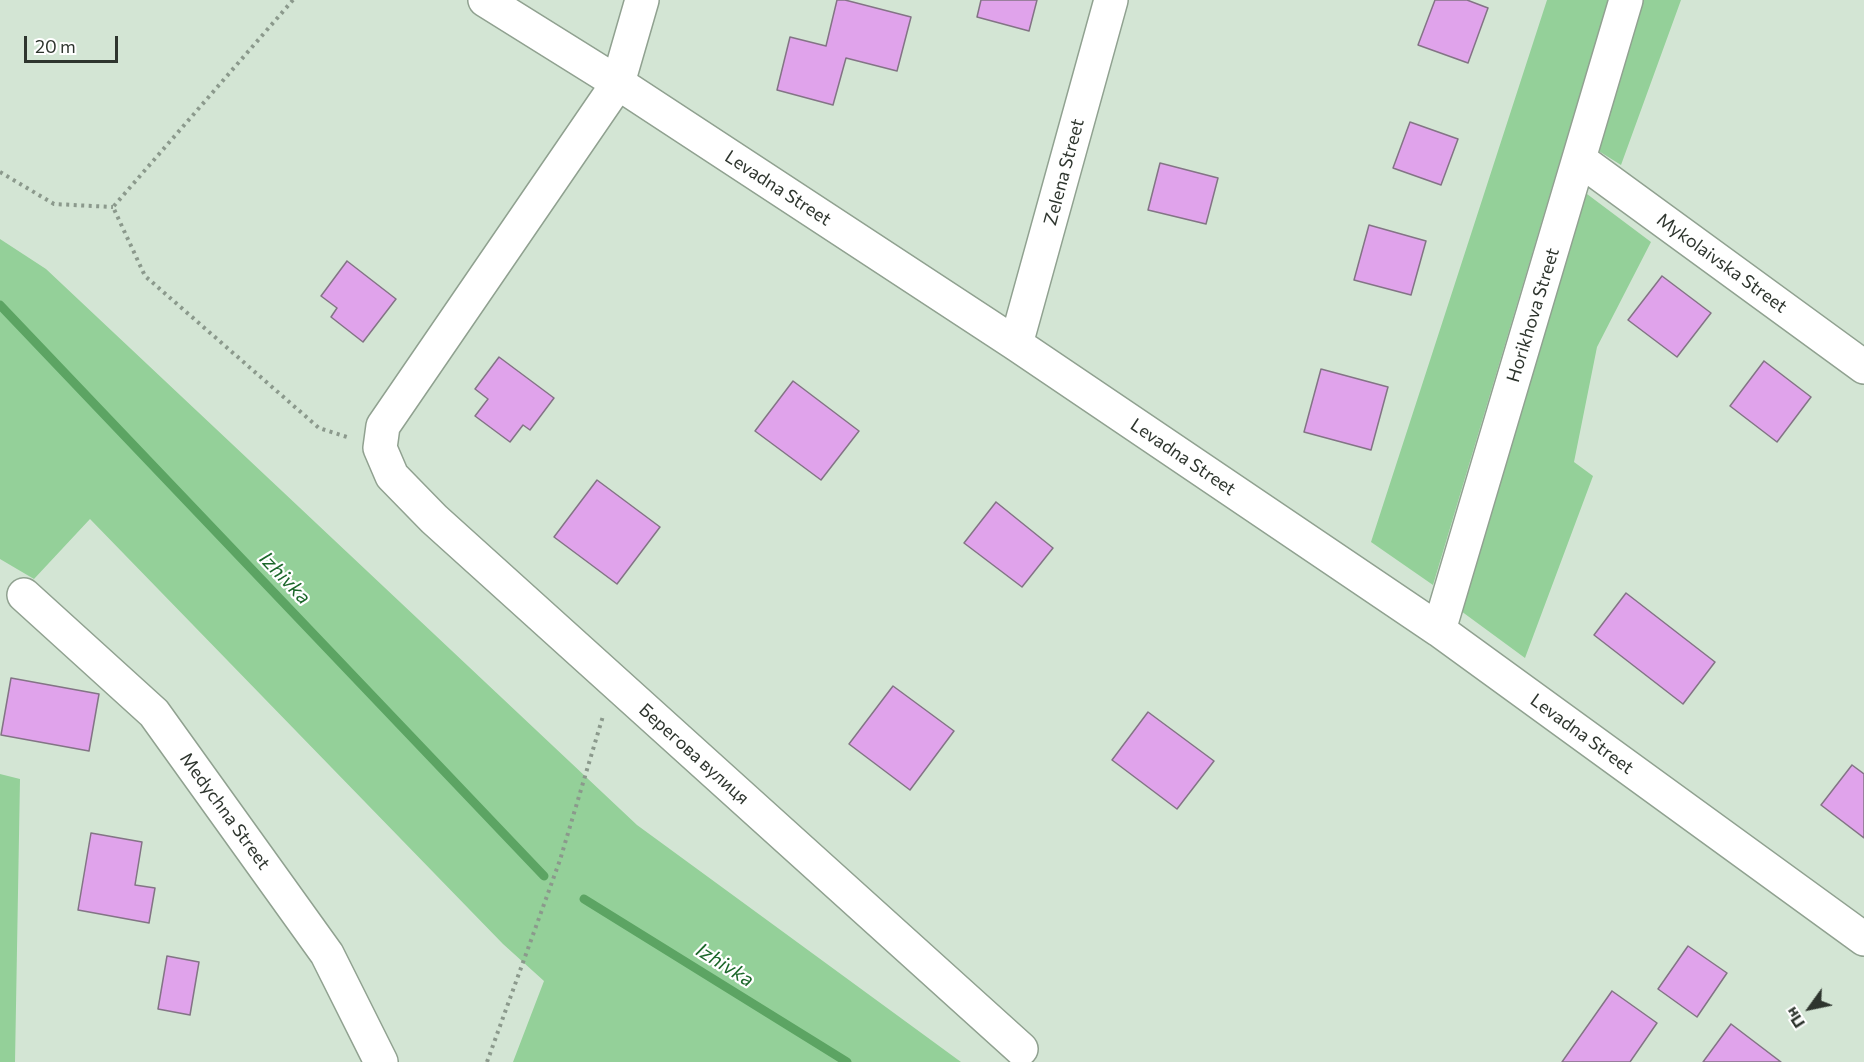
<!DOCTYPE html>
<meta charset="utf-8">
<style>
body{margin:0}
#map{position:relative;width:1864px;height:1062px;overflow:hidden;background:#d3e5d4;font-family:Commissioner,sans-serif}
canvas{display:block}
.north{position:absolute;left:1780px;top:978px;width:60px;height:60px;-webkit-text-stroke:4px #fff;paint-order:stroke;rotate:237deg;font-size:16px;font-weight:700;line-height:24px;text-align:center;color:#2e352e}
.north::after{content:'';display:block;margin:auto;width:21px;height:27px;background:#2e352e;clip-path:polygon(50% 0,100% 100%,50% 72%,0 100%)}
.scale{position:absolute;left:24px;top:36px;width:94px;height:27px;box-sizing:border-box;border:3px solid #2e352e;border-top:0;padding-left:8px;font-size:18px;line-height:21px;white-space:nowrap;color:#2e352e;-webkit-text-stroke:4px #fff;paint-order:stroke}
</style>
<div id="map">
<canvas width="1864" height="1062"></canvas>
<div class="north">Пн</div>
<div class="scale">20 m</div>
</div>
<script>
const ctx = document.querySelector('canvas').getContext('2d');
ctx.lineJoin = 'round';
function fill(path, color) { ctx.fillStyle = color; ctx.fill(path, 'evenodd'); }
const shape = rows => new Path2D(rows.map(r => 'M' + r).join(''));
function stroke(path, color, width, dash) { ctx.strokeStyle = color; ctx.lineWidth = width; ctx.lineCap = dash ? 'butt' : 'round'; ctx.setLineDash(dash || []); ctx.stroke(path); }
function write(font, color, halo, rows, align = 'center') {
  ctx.font = font + ' Commissioner,sans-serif'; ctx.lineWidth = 4.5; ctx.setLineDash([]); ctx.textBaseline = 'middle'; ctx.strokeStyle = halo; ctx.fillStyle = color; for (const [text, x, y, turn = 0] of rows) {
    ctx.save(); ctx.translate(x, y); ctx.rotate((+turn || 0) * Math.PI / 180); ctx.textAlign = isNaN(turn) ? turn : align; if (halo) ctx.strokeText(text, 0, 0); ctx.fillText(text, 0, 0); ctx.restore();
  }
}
fill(shape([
 [1547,0,1608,0,1433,585,1371,542],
 [1642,0,1681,0,1621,165,1597,150],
 [1583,191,1651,242,1597,347,1574,462,1593,476,1525,658,1461,611],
 [0,239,46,269,637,825,961,1062,513,1062,544,981,503,944,90,519,34,579,0,559],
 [0,774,20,779,15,1062,0,1062]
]), '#94d099');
stroke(shape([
 [0,305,544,876],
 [584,899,847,1062]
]), '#5ca463', 9);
const building = shape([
 [837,0,845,0,911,17,897,71,846,58,833,105,777,90,790,37,826,46,837,0],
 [981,0,1037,0,1029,31,977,17,981,0],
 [1435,0,1467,0,1488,8,1468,63,1418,45,1435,0],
 [1410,122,1458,139,1441,185,1393,168,1410,122],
 [1160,163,1218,178,1206,224,1148,210,1160,163],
 [1369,225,1426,241,1411,295,1354,280,1369,225],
 [347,261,396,299,363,342,331,317,337,308,321,296,347,261],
 [1662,276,1711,313,1677,357,1628,320,1662,276],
 [499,357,554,398,530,430,523,425,510,442,475,416,488,399,475,389,499,357],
 [1764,361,1811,397,1777,442,1730,406,1764,361],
 [1321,369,1388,387,1371,450,1304,432,1321,369],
 [793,381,859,431,821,480,755,431,793,381],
 [597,480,660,527,617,584,554,537,597,480],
 [996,502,1053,548,1022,587,964,543,996,502],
 [1626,593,1715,662,1683,704,1594,635,1626,593],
 [11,678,99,694,89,751,1,735,11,678],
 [893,686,954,731,910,790,849,744,893,686],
 [1148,712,1214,761,1177,809,1112,760,1148,712],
 [1852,765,1864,774,1864,838,1821,805,1852,765],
 [91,833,142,842,135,885,155,888,149,923,78,910,91,833],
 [1688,946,1727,973,1697,1017,1658,989,1688,946],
 [167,956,199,962,190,1015,158,1009,167,956],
 [1612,991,1657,1023,1630,1062,1562,1062,1612,991],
 [1731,1024,1781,1062,1703,1062,1731,1024]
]);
fill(building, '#e0a3eb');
stroke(building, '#837485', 1.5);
const minor = shape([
 [485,0,618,83,1016,344,1439,630,1864,939],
 [642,0,618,83,383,426,380,448,392,476,434,519,1021,1049],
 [1579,159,1864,367],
 [1016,344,1111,0],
 [24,595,154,713,327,954,381,1062],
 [1439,630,1626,0]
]);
stroke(minor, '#90a190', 36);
stroke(shape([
 [293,0,113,207,145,276,319,428,350,438],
 [0,172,54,204,113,207],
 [487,1062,560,860,603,716]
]), '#8b998c', 4, [3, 4.5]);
stroke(minor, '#fff', 33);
write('18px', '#2e352e', '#fff', [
 ["Zelena Street",1064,172,-75],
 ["Levadna Street",778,188,33],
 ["Mykolaivska Street",1722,263,36],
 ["Horikhova Street",1533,315,-73],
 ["Levadna Street",1183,457,34],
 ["Levadna Street",1582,734,36],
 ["Берегова вулиця",694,754,42],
 ["Medychna Street",225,811,54]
]);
write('italic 20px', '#1c672a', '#fff', [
 ["Izhivka",285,578,46],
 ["Izhivka",725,965,32]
]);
</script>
